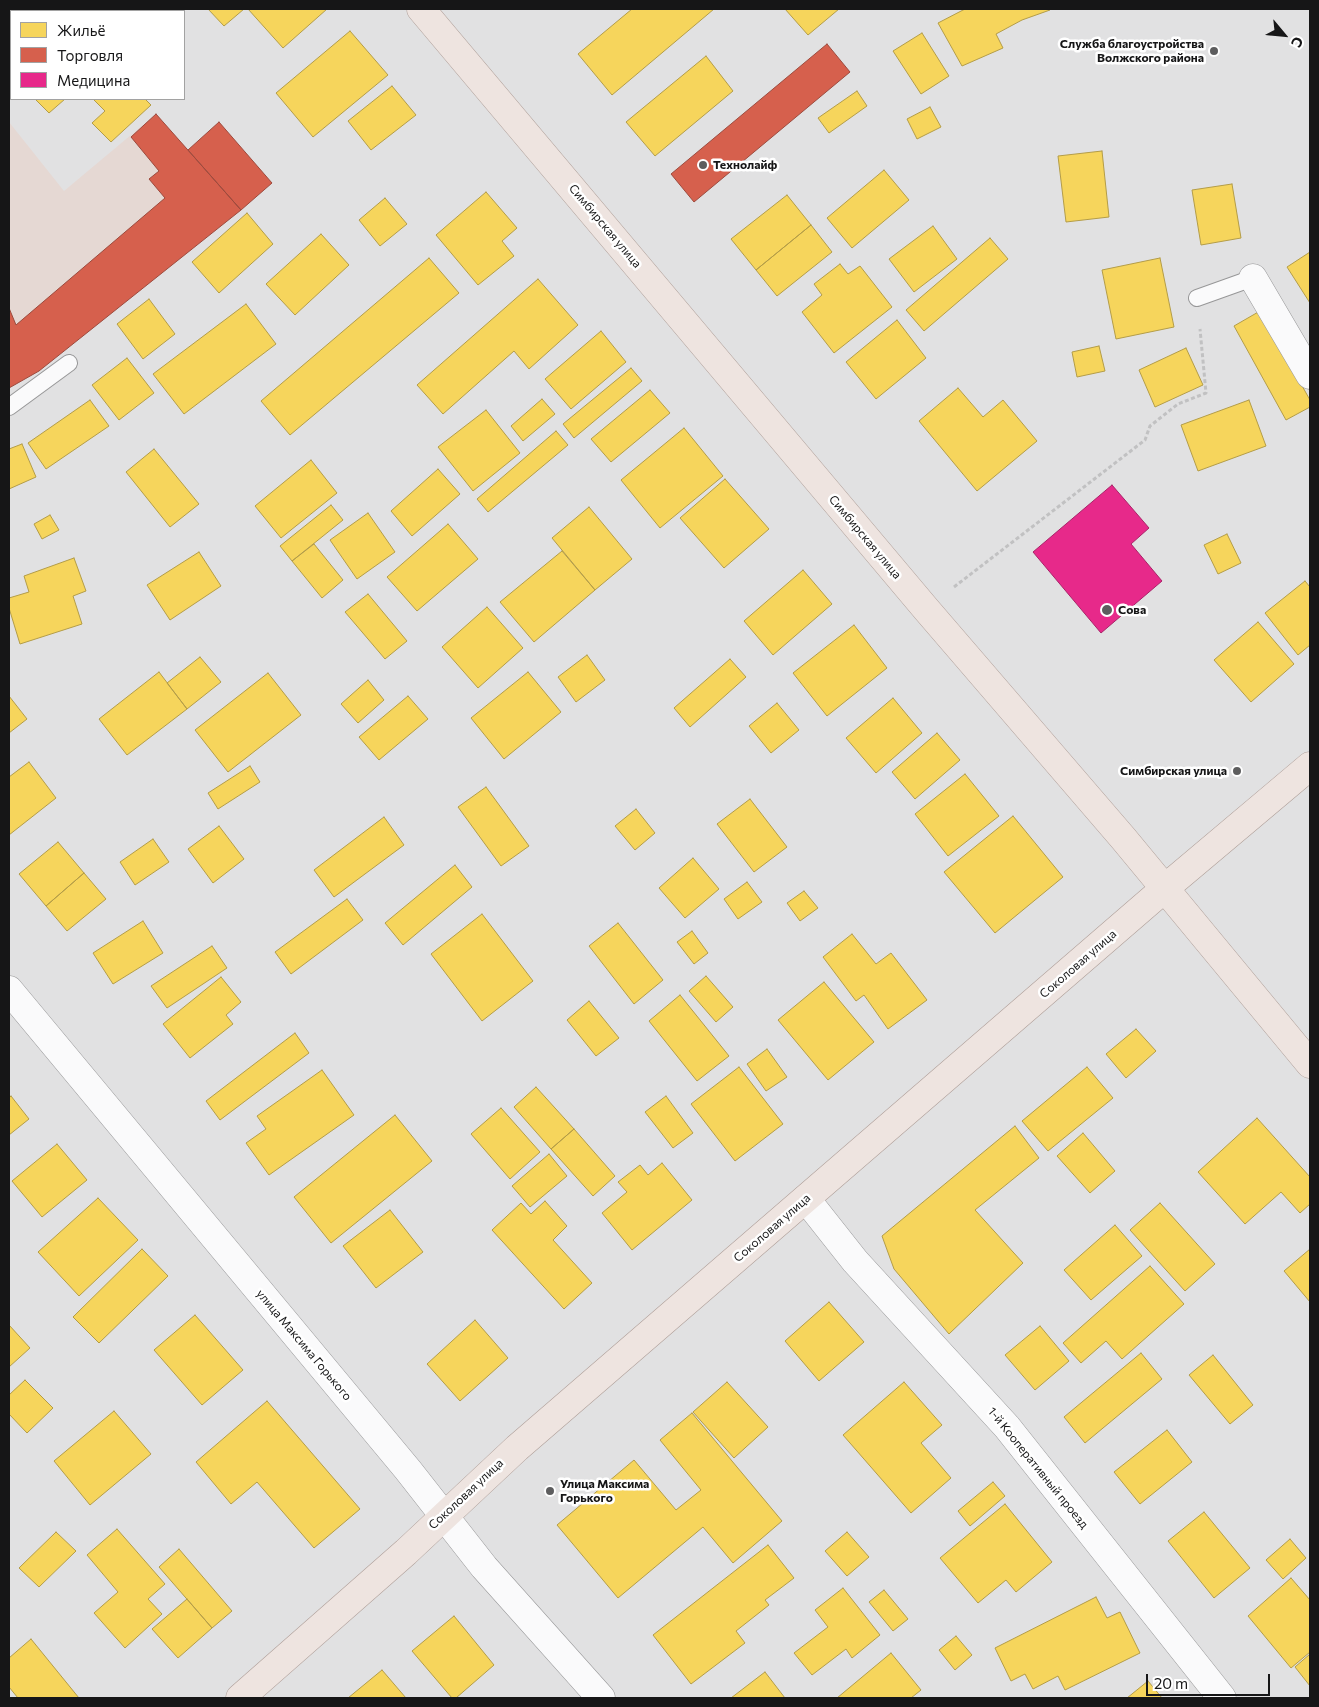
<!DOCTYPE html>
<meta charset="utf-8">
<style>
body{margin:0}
#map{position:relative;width:1319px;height:1707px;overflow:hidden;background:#e1e1e2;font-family:Commissioner,sans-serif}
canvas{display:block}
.frame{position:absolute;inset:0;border:10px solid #161617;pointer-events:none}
.legend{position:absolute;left:10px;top:10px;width:175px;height:90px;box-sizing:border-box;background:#fff;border:1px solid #a2a2a2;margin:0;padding:6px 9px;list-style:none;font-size:15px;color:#161617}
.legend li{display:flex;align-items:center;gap:10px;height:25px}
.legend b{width:25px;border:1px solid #a2a2a2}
.north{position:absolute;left:1259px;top:10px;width:50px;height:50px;-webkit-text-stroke:4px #fff;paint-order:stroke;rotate:118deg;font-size:14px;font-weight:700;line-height:20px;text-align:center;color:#161617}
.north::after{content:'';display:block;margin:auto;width:18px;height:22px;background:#161617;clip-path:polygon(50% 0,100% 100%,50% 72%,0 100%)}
.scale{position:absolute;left:1146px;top:1674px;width:124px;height:22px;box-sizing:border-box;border:2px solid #161617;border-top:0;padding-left:6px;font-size:15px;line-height:18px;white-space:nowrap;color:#161617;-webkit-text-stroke:4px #fff;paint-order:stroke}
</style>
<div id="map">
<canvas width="1319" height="1707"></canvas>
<div class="frame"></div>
<ul class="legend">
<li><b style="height:14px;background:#f6d55c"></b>Жильё</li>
<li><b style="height:14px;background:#d6604d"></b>Торговля</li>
<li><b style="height:14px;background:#e7298a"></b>Медицина</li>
</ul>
<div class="north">С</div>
<div class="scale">20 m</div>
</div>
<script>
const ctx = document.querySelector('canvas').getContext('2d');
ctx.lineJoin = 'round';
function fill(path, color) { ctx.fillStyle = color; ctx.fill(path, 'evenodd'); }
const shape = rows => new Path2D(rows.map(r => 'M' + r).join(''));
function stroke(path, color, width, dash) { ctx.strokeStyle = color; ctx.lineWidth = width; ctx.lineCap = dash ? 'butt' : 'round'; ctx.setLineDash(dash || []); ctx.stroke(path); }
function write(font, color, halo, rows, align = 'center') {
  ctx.font = font + ' Commissioner,sans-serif'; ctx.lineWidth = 5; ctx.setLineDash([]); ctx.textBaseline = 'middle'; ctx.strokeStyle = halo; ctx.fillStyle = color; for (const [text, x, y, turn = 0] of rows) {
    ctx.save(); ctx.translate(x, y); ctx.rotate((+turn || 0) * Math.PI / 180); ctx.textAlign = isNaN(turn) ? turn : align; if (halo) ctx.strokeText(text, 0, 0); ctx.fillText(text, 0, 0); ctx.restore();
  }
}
fill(shape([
 [156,114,241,210,39,371,9,388,9,122,64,191]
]), '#e5d8d3');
const homes = shape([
 [61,9,111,9,113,11,64,11,61,9],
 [122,9,163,9,160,11,124,11,122,9],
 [208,9,244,9,224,26,208,9],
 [248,9,327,9,283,48,248,9],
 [632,9,714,9,612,95,578,54,632,9],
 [785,9,839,9,808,35,785,9],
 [965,9,1049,9,1050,10,1022,20,996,34,1003,48,962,66,938,23,965,9],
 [350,31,388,75,313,137,276,93,350,31],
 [922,33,949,76,921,94,893,51,922,33],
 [706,56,733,91,655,156,626,122,706,56],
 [392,86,416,115,371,150,348,121,392,86],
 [857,91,867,106,829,133,818,118,857,91],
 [35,99,65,99,49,113,35,99],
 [93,99,145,99,151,105,111,142,92,123,105,111,93,99],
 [930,107,941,127,917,139,907,119,930,107],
 [1102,151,1109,217,1066,222,1058,156,1102,151],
 [884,170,909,200,852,248,827,218,884,170],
 [1232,184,1241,238,1201,245,1192,190,1232,184],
 [486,192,517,228,502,241,514,256,478,285,436,235,486,192],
 [787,195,811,225,756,270,731,239,787,195],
 [385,198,407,224,380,246,359,220,385,198],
 [247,213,273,244,219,293,192,262,247,213],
 [811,225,832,252,777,296,756,270,811,225],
 [933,226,957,259,914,292,889,259,933,226],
 [321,234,349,265,295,315,266,284,321,234],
 [990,238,1008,259,924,331,906,310,990,238],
 [1310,252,1310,303,1287,267,1310,252],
 [429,258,459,293,290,435,261,401,429,258],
 [1160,258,1174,327,1116,339,1102,270,1160,258],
 [840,264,848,274,860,266,892,307,834,353,802,312,822,295,814,284,840,264],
 [538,279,578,325,529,369,514,351,443,414,417,385,538,279],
 [149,299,175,334,143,359,117,324,149,299],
 [246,304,276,344,184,414,153,374,246,304],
 [1260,311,1310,400,1310,407,1286,420,1234,326,1260,311],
 [897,320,926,358,876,399,846,362,897,320],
 [601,331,626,362,571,409,545,379,601,331],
 [1099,346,1105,371,1077,377,1072,352,1099,346],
 [1186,348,1203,385,1155,407,1139,370,1186,348],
 [127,358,154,393,119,420,92,385,127,358],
 [631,368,642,381,574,438,563,424,631,368],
 [958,388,983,417,1003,400,1037,441,977,491,919,421,958,388],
 [650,390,670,413,611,462,591,439,650,390],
 [542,399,555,414,523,441,511,426,542,399],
 [90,400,109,426,46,469,28,443,90,400],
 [1249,400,1266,446,1198,471,1181,425,1249,400],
 [486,410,520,453,473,491,438,447,486,410],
 [684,428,723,476,660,528,621,480,684,428],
 [556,431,568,445,488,512,477,499,556,431],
 [22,444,36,477,9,489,9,449,22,444],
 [154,449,199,504,170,527,126,472,154,449],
 [311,460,337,493,281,538,255,506,311,460],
 [438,469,460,494,412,536,391,511,438,469],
 [725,479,769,529,724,568,680,518,725,479],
 [331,505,343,520,292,561,280,546,331,505],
 [589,507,632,559,595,590,552,538,589,507],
 [368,513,395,552,357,579,330,540,368,513],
 [50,515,59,530,42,539,34,524,50,515],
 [448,524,478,559,417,611,387,577,448,524],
 [1227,534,1241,563,1218,574,1204,545,1227,534],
 [314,544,343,580,322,598,292,561,314,544],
 [562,551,595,590,534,642,500,602,562,551],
 [199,552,221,586,170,620,147,585,199,552],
 [74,558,86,591,73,596,82,624,20,644,9,608,9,598,29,592,24,576,74,558],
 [803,570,832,604,773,655,744,621,803,570],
 [1305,581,1310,587,1310,645,1298,655,1265,613,1305,581],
 [368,594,407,641,385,659,345,612,368,594],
 [487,607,523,648,478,688,442,647,487,607],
 [1258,622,1294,664,1251,702,1214,660,1258,622],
 [854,625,887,668,827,716,793,673,854,625],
 [587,655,605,680,576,702,558,677,587,655],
 [200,657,221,682,187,709,167,683,200,657],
 [730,659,746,677,690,727,674,708,730,659],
 [159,672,187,709,127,755,99,719,159,672],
 [528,672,561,712,504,759,471,718,528,672],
 [268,673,301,715,228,772,195,730,268,673],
 [368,680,384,700,358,723,341,704,368,680],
 [9,696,27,719,9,733,9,696],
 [408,696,428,719,379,760,359,737,408,696],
 [893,698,922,733,876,773,846,738,893,698],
 [777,703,799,730,771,753,749,726,777,703],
 [937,733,960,760,915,799,892,772,937,733],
 [29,762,56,798,9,835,9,777,29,762],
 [250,766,260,782,218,809,208,793,250,766],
 [965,774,999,816,948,856,915,814,965,774],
 [486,787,529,846,501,866,458,807,486,787],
 [750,799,787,847,754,872,717,824,750,799],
 [636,809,655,833,635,850,615,826,636,809],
 [1013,816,1063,877,995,933,944,872,1013,816],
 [384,817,404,845,334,897,314,870,384,817],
 [219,826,244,859,213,883,188,849,219,826],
 [153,839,169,862,135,885,120,862,153,839],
 [58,842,84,873,46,906,19,874,58,842],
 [693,858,719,889,685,918,659,888,693,858],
 [455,865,472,887,403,945,385,923,455,865],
 [84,873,106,899,67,931,46,906,84,873],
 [747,882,762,902,738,919,724,899,747,882],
 [804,891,818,908,800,921,787,903,804,891],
 [347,899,363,920,291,974,275,952,347,899],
 [482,914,533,981,482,1021,431,954,482,914],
 [143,921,163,953,113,984,93,953,143,921],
 [618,923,663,980,634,1004,589,946,618,923],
 [692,931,708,953,694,964,677,942,692,931],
 [852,934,876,964,891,953,927,1000,888,1029,864,995,856,1001,823,957,852,934],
 [212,946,227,968,167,1008,151,986,212,946],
 [706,976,733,1007,716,1022,689,991,706,976],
 [221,977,241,1002,226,1015,233,1024,190,1058,163,1024,221,977],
 [824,982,874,1042,828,1080,778,1020,824,982],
 [680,995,729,1056,697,1081,649,1021,680,995],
 [589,1001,619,1038,596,1056,567,1020,589,1001],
 [1136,1029,1156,1051,1126,1078,1106,1054,1136,1029],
 [295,1033,309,1053,220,1120,206,1101,295,1033],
 [767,1049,787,1077,766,1091,747,1064,767,1049],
 [739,1067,783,1124,735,1161,691,1104,739,1067],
 [1087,1067,1113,1098,1048,1151,1022,1121,1087,1067],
 [322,1070,354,1115,269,1175,246,1143,266,1129,257,1116,322,1070],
 [536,1087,574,1129,551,1149,514,1107,536,1087],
 [11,1096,29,1119,9,1135,9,1098,11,1096],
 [666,1096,693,1133,673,1148,645,1112,666,1096],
 [501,1108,540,1152,510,1179,471,1134,501,1108],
 [395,1115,432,1161,331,1243,294,1197,395,1115],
 [1257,1118,1310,1177,1310,1204,1300,1213,1281,1192,1245,1224,1198,1172,1257,1118],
 [1015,1126,1039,1158,975,1210,1023,1263,949,1334,894,1269,882,1236,1015,1126],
 [574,1129,615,1176,593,1196,551,1149,574,1129],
 [1083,1133,1115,1171,1090,1193,1057,1156,1083,1133],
 [57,1144,87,1180,42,1217,12,1181,57,1144],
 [549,1154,567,1176,530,1207,512,1186,549,1154],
 [662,1163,692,1200,632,1250,602,1213,627,1192,618,1182,640,1165,648,1175,662,1163],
 [98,1198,138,1240,79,1296,38,1252,98,1198],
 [545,1201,567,1226,553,1240,592,1283,564,1309,492,1230,521,1203,531,1214,545,1201],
 [1160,1203,1215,1264,1185,1291,1130,1230,1160,1203],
 [390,1210,423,1252,376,1288,343,1246,390,1210],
 [1115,1225,1142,1256,1091,1300,1064,1270,1115,1225],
 [142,1249,168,1276,99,1343,73,1317,142,1249],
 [1310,1249,1310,1302,1284,1271,1310,1249],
 [1150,1266,1184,1304,1122,1359,1106,1341,1081,1363,1063,1343,1150,1266],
 [829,1302,864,1342,819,1381,785,1341,829,1302],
 [195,1315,243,1370,202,1405,154,1350,195,1315],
 [475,1320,508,1358,460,1401,427,1364,475,1320],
 [9,1325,30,1348,9,1367,9,1325],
 [1040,1326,1069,1361,1035,1390,1005,1355,1040,1326],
 [1141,1353,1162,1379,1085,1443,1064,1417,1141,1353],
 [1213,1355,1253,1405,1230,1424,1189,1375,1213,1355],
 [25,1380,53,1408,27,1433,9,1414,9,1395,25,1380],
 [727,1382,768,1427,734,1458,693,1412,727,1382],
 [904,1382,942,1425,921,1443,951,1478,911,1513,843,1435,904,1382],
 [267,1401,360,1509,314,1548,257,1482,231,1504,196,1462,267,1401],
 [114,1411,151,1454,90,1505,54,1461,114,1411],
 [692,1413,782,1521,733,1563,703,1527,618,1598,557,1525,634,1460,676,1510,701,1490,660,1440,692,1413],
 [1167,1430,1192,1462,1140,1504,1114,1472,1167,1430],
 [993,1482,1005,1496,970,1526,958,1511,993,1482],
 [1005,1504,1052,1562,1016,1592,1006,1580,978,1603,940,1558,1005,1504],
 [1204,1512,1250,1568,1214,1598,1168,1541,1204,1512],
 [117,1529,165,1584,148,1599,162,1614,125,1648,94,1613,118,1592,87,1555,117,1529],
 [56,1532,76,1551,39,1587,19,1568,56,1532],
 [847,1532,869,1557,847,1576,825,1551,847,1532],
 [1290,1539,1306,1558,1283,1579,1266,1560,1290,1539],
 [768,1545,794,1578,765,1600,769,1605,736,1631,745,1643,691,1684,653,1635,768,1545],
 [179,1549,232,1611,212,1628,159,1567,179,1549],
 [1291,1578,1310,1600,1310,1652,1291,1668,1248,1616,1291,1578],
 [843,1588,880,1635,852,1658,846,1649,812,1675,794,1653,828,1627,815,1610,843,1588],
 [884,1590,908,1619,893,1631,869,1602,884,1590],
 [1096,1597,1107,1618,1120,1612,1140,1653,1065,1690,1058,1676,1033,1689,1025,1674,1011,1681,995,1648,1096,1597],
 [187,1599,212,1628,178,1658,152,1629,187,1599],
 [454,1616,494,1665,456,1698,452,1698,412,1651,454,1616],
 [956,1636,972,1655,955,1670,939,1650,956,1636],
 [31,1639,79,1698,18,1698,9,1687,9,1658,31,1639],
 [891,1653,921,1690,911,1698,837,1698,891,1653],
 [1310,1654,1310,1686,1295,1667,1310,1654],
 [382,1670,406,1698,348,1698,382,1670],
 [765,1672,785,1698,731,1698,765,1672],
 [1148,1681,1162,1698,1127,1698,1148,1681]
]);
fill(homes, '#f6d55c');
stroke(homes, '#b39c47', 1);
const shops = shape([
 [827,44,850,72,694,202,671,174,827,44],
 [156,114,241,210,39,371,9,388,9,308,16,325,165,198,149,179,159,171,131,137,156,114],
 [219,122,272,183,241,210,188,150,219,122]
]);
fill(shops, '#d6604d');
stroke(shops, '#9c4a3d', 1);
const health = shape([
 [1112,485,1149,528,1131,544,1162,581,1101,633,1033,552,1112,485]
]);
fill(health, '#e7298a');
stroke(health, '#a82368', 1);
const service = shape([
 [1197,298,1253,278],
 [9,407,69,363]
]);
const minor = shape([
 [1253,278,1310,375],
 [9,990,408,1470,484,1567,601,1698],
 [806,1199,855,1261,1007,1427,1222,1698]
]);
const primary = shape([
 [421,9,926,609,1123,838,1310,1064],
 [240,1698,406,1552,517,1448,1164,889,1310,766]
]);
stroke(service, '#979798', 18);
stroke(minor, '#979798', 29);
stroke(primary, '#ae9e98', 29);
stroke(shape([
 [954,587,1145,440,1150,426,1178,404,1206,393,1200,329]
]), '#c1c1c2', 3, [4, 2.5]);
stroke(service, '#fafafb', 16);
stroke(minor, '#fafafb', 28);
stroke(primary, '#eee4e0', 28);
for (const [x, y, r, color] of [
 [1214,51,5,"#5d5d5e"],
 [703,165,5,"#5d5d5e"],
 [1107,610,6,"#5d5d5e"],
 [1237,771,5,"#5d5d5e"],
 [550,1491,5,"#5d5d5e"]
]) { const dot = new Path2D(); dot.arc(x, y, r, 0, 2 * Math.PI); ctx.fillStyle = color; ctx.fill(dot); stroke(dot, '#fff', 2); }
write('bold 12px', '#161617', '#fff', [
 ["Служба благоустройства",1204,44,"right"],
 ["Волжского района",1204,58,"right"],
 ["Технолайф",713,165],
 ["Сова",1118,610],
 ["Симбирская улица",1227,771,"right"],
 ["Улица Максима",560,1484],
 ["Горького",560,1498]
], 'left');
write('12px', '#161617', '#fff', [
 ["Симбирская улица",605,226,50],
 ["Симбирская улица",865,537,50],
 ["Соколовая улица",1078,964,-41],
 ["Соколовая улица",772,1228,-41],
 ["улица Максима Горького",304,1345,50],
 ["1-й Кооперативный проезд",1038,1468,51],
 ["Соколовая улица",466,1494,-43]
]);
</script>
